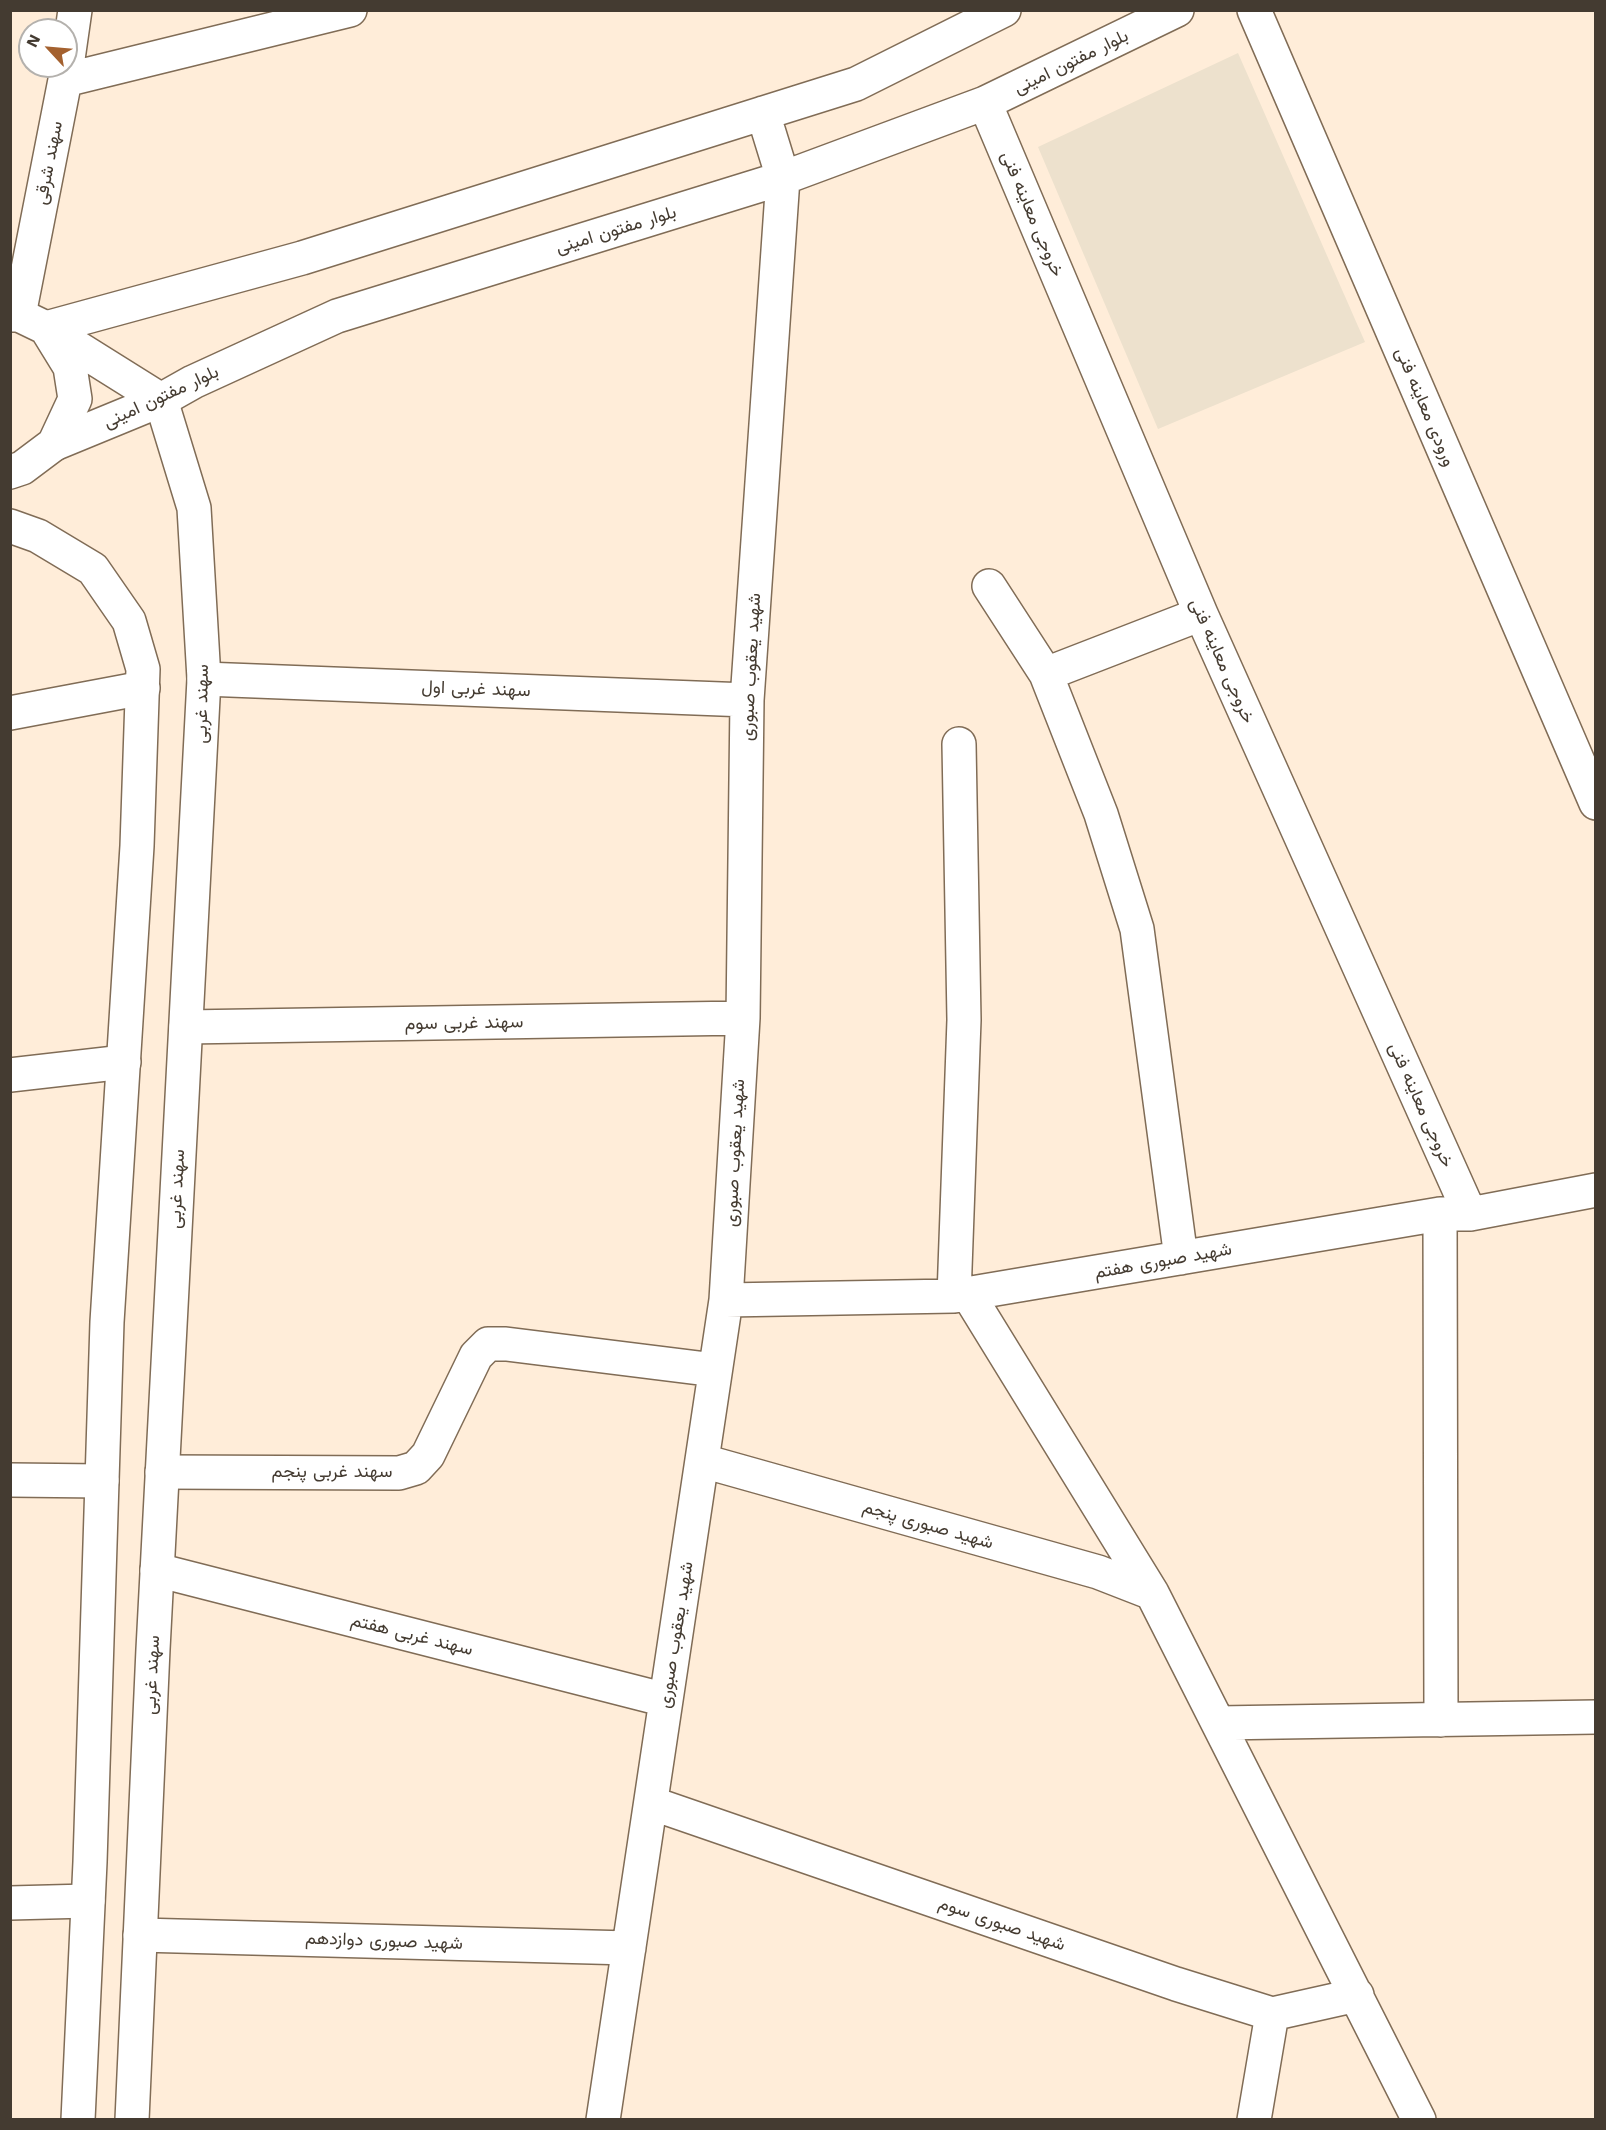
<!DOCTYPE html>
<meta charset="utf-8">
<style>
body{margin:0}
#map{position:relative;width:1606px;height:2130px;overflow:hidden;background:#ffedd9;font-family:"Work Sans",sans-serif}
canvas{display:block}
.frame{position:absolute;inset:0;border:12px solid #443b31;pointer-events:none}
.north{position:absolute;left:18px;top:18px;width:60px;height:60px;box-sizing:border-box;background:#fff;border:2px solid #b4b1ad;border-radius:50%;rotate:296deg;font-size:16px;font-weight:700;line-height:24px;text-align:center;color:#443b31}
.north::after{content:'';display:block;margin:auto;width:21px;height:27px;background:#a4612f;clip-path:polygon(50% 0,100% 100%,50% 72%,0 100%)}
</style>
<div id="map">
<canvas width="1606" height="2130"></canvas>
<div class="frame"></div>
<div class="north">N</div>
</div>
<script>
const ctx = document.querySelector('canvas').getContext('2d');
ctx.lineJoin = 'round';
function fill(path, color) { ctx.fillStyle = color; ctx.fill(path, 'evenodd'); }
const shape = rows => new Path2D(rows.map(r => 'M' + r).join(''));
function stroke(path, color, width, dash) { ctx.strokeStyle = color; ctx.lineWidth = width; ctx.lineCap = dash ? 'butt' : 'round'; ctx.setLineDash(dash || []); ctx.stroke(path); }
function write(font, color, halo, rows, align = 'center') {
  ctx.font = font + ' "Work Sans",Vazirmatn,sans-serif'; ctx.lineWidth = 6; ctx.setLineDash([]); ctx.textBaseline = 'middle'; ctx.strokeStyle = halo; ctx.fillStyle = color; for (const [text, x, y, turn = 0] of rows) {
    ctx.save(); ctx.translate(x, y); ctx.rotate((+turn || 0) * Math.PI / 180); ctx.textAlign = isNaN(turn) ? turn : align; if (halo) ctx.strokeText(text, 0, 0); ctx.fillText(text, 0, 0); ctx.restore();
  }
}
fill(shape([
 [1238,53,1365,342,1158,429,1038,147]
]), '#ede1cd');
const minor = shape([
 [1254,10,1596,803],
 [65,80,350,10],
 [985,103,1201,614,1470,1214],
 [19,315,65,80,75,10],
 [46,328,302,258,856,84,1004,10],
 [54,444,161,400,193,382,337,316,783,178,985,103,1177,10],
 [989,586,1046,674,1201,614],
 [1046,674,1101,814,1137,929,1181,1258],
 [204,679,747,700],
 [10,713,143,688],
 [186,1027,743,1018],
 [10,1075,124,1062],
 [1440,1214,1441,1720],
 [968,1294,1152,1593,1419,2120],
 [954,1296,964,1020,959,744],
 [726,1300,954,1296,1440,1214,1470,1214,1596,1190],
 [703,1461,1098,1572,1152,1593],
 [162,1472,399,1473,416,1468,428,1455,476,1356,488,1344,506,1344,715,1370],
 [10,1480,102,1481],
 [157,1570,666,1700],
 [1218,1723,1596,1717],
 [651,1803,1176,1984,1272,2014,1357,1995],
 [10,1903,88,1901],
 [140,1935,629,1948],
 [603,2120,726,1300,743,1018,747,700,783,178,763,113],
 [1254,2120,1272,2014]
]);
const major = shape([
 [10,315,19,315,46,328,70,367,75,399,54,444,22,468,10,472],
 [46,328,161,400,194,508,204,679,153,1649,132,2120],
 [10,526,38,536,93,569,129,621,143,669,137,846,107,1322,90,1862,78,2120]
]);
stroke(minor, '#806c56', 36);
stroke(major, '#806c56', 36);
stroke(minor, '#fff', 33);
stroke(major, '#fff', 33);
write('18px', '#443b31', '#fff', [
 ["بلوار مفتون امینی",1071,62,-26],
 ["سهند شرقی",49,163,-79],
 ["خروجی معاینه فنی",1032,214,67],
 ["بلوار مفتون امینی",616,230,-17],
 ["بلوار مفتون امینی",161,397,-25],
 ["ورودی معاینه فنی",1425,407,67],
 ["خروجی معاینه فنی",1222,661,66],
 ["شهید یعقوب صبوری",751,667,-87],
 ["سهند غربی اول",476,689,2],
 ["سهند غربی",202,704,-89],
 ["سهند غربی سوم",464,1023,-1],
 ["خروجی معاینه فنی",1421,1105,66],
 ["شهید یعقوب صبوری",735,1153,-87],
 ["سهند غربی",177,1189,-87],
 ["شهید صبوری هفتم",1163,1261,-10],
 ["سهند غربی پنجم",332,1472],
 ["شهید صبوری پنجم",928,1525,16],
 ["سهند غربی هفتم",412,1635,14],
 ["شهید یعقوب صبوری",676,1635,-81],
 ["سهند غربی",152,1675,-87],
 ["شهید صبوری سوم",1002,1924,19],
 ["شهید صبوری دوازدهم",384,1941,2]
]);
</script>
